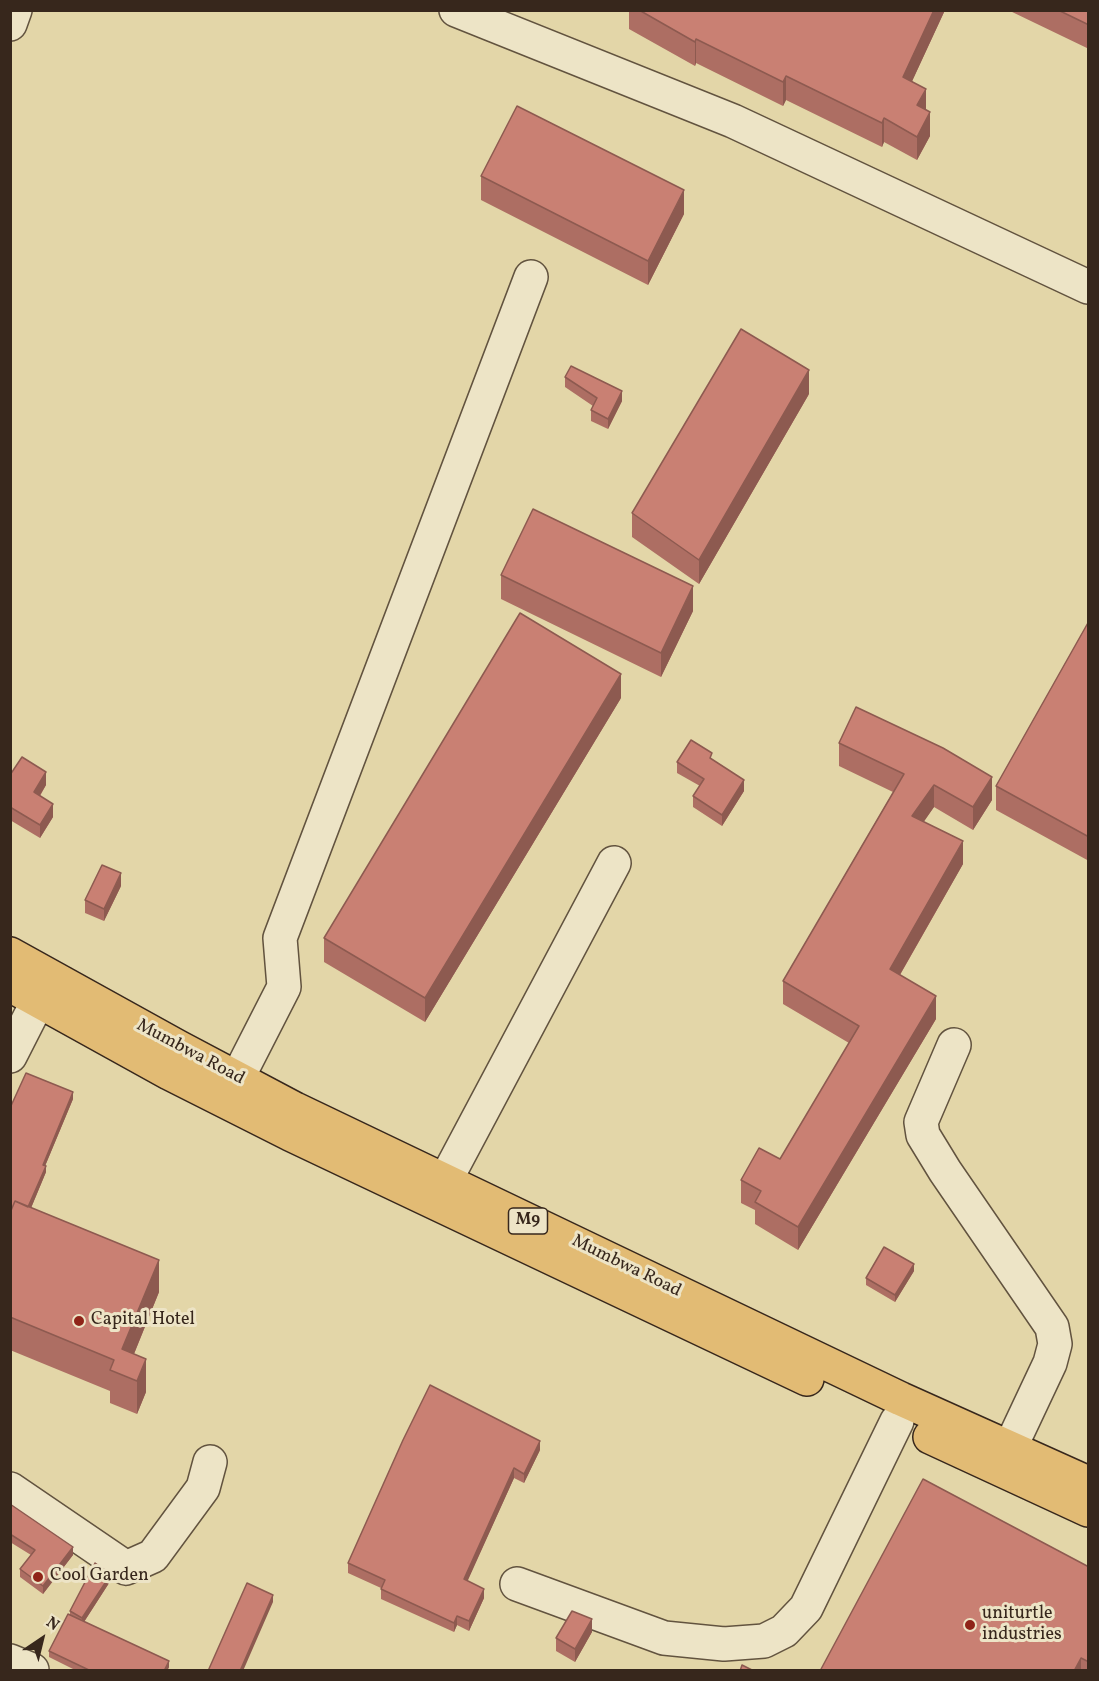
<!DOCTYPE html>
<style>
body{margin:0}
#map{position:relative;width:1099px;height:1681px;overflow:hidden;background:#e3d6a8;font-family:Vollkorn,serif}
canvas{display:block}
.frame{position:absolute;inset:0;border:12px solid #37271c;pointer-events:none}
.north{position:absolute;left:12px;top:1609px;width:60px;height:60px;-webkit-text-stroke:4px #ede4c6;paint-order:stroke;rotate:35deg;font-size:16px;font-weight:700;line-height:24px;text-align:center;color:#37271c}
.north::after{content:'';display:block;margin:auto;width:21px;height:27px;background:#37271c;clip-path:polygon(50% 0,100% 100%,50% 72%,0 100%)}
</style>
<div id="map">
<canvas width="1099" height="1681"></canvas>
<div class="frame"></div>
<div class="north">N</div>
</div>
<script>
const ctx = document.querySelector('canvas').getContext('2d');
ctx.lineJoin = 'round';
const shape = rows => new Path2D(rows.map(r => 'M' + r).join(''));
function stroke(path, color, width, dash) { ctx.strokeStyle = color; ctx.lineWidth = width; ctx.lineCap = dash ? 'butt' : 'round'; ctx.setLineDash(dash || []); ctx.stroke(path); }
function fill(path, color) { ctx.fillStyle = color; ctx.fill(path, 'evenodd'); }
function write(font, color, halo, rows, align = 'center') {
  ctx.font = font + ' Vollkorn,serif'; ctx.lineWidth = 6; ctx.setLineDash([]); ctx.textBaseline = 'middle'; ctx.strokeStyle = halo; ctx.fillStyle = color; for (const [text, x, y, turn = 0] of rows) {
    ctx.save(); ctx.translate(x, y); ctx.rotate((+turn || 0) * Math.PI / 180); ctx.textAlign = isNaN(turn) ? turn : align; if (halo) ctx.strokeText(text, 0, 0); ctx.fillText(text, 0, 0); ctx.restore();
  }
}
const minor = shape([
 [456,10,733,121,1088,287],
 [10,24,15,10],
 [954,1045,921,1122,923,1135,945,1171,1052,1327,1055,1344,1050,1363,1010,1448],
 [10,1056,38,1001],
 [237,1079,284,987,280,938,531,277],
 [445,1181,614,863],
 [10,1489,126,1568,153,1556,203,1488,210,1462],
 [517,1584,664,1638,724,1644,764,1641,784,1631,806,1608,897,1421],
 [10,1661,32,1670]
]);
const major = shape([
 [10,954,178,1047,295,1109,901,1399,1088,1483],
 [10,985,169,1073,290,1134,807,1379],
 [930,1437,1088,1510]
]);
stroke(minor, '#62533f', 36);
stroke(major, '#37271c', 36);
stroke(minor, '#ede4c6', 33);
stroke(major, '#e2bb74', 33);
fill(shape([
 [629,10,945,10,912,81,926,110,930,136,917,160,884,142,882,147,786,100,783,106,696,63,695,66,629,29],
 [1008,10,1089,10,1089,49],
 [481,176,684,214,648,285,481,200],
 [565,377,622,401,608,429,591,421,591,410,593,406,565,387],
 [809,394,699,584,632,537,632,513],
 [501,575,693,611,661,677,501,599],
 [1089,621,1089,861,996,810,996,786],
 [621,698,425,1022,324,962,324,938],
 [839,743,992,800,973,830,934,807,923,822,963,864,900,975,936,1019,798,1250,755,1224,755,1210,741,1203,741,1180,780,1159,849,1043,783,1004,783,981,893,792,839,766],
 [712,760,744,791,722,826,693,807,693,796,700,786,677,773,677,762],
 [10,775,46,785,40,796,53,817,40,838,10,820],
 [121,886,104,921,85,913,85,900],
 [73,1099,45,1166,46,1172,31,1208,159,1292,134,1354,146,1392,137,1414,110,1403,110,1391,10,1350,10,1108],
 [914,1271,895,1302,866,1285,866,1278],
 [540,1450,524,1483,514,1478,467,1581,484,1598,469,1631,457,1625,454,1632,381,1599,381,1588,348,1573,348,1563],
 [10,1504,73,1555,43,1594,20,1577,20,1569,31,1555,10,1542],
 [1089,1567,1089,1671,820,1671],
 [111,1580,84,1622,169,1667,167,1671,77,1671,49,1657,49,1651,70,1615,70,1611],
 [592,1632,575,1662,556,1651,556,1638]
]), '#ad6e63');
fill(shape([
 [934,10,945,10,903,101,903,77],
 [696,39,696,63,695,66,695,42],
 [786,76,786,100,783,106,783,82],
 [926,89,926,113,917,105],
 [930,112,930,136,917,160,917,137],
 [884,118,884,142,882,147,882,123],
 [684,190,684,214,648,285,648,261],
 [809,370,809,394,699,584,699,560],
 [622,391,622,401,608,429,608,419],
 [693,586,693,611,661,677,661,653],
 [621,674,621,698,425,1022,425,998],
 [46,772,46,785,34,805,34,792],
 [992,777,992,800,973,830,973,807],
 [744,780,744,791,722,826,722,815],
 [934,785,934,807,912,839,912,816],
 [53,804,53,817,40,838,40,825],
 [963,841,963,864,890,992,890,969],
 [121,873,121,886,104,921,104,909],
 [936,996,936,1019,798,1250,798,1227],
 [73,1092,73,1099,43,1171,43,1165],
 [46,1166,46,1172,26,1220,26,1213],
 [159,1260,159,1292,125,1376,122,1349],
 [914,1264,914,1271,895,1302,895,1295],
 [146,1359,146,1392,137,1414,137,1381],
 [540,1441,540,1450,524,1483,524,1474],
 [514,1468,514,1478,464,1589,464,1579],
 [73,1547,73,1555,43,1594,43,1586],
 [111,1574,111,1580,82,1625,82,1618],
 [484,1589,484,1598,469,1631,469,1621],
 [273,1595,273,1602,243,1671,240,1671],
 [457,1616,457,1625,454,1632,454,1623],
 [592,1619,592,1632,575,1662,575,1649],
 [1081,1658,1081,1671,1074,1671],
 [169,1661,169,1667,167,1671,164,1671]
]), '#8d5a50');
const building = shape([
 [639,10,934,10,903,77,926,89,917,105,930,112,917,137,884,118,882,123,786,76,783,82,696,39,695,42,639,10],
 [1058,10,1089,10,1089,25,1058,10],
 [517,106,684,190,648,261,481,176,517,106],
 [741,329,809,370,699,560,632,513,741,329],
 [571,366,622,391,608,419,591,410,597,398,565,377,571,366],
 [533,509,693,586,661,653,501,575,533,509],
 [520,613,621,674,425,998,324,938,520,613],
 [1089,621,1089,837,996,786,1089,621],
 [856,707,943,748,992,777,973,807,934,785,912,816,963,841,890,969,936,996,798,1227,755,1202,761,1191,741,1180,759,1148,780,1159,859,1026,783,981,904,774,839,743,856,707],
 [691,740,712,753,710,758,744,780,722,815,693,796,704,779,677,762,691,740],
 [22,757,46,772,34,792,53,804,40,825,10,807,10,775,22,757],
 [102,865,121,873,104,909,85,900,102,865],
 [26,1073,73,1092,43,1165,46,1166,28,1207,15,1201,12,1208,10,1207,10,1108,26,1073],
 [15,1201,159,1260,122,1349,146,1359,137,1381,110,1370,114,1360,10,1317,10,1213,15,1201],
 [884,1247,914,1264,895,1295,866,1278,884,1247],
 [430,1385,540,1441,524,1474,514,1468,464,1579,484,1589,469,1621,457,1616,454,1623,381,1589,385,1580,348,1563,403,1440,430,1385],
 [923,1479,1089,1567,1089,1662,1081,1658,1074,1671,820,1671,923,1479],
 [10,1504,73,1547,43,1586,20,1569,35,1550,10,1534,10,1504],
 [95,1563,111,1574,82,1618,70,1611,95,1563],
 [247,1583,273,1595,240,1671,208,1671,247,1583],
 [572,1611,592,1619,575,1649,556,1638,572,1611],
 [68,1614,169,1661,164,1671,91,1671,49,1651,68,1614],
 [742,1665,754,1671,740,1671,742,1665]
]);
fill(building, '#c98073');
stroke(building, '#8d5a50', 1.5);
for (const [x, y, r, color] of [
 [79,1321,6,"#8f2418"],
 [38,1577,6,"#8f2418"],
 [970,1625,6,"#8f2418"]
]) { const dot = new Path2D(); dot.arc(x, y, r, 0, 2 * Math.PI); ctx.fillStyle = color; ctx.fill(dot); stroke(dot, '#ede4c6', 2); }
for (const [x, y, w] of [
 [528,1221,39]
]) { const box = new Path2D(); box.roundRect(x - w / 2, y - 13, w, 26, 4.5); ctx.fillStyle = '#ede4c6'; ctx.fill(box); stroke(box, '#37271c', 1.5); }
write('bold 16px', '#37271c', null, [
 ["M9",528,1221]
]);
write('18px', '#37271c', '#ede4c6', [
 ["Mumbwa Road",190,1053,28],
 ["Mumbwa Road",626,1267,26]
]);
write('18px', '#37271c', '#ede4c6', [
 ["Capital Hotel",91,1321],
 ["Cool Garden",50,1577],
 ["uniturtle",982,1615],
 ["industries",982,1636]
], 'left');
</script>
